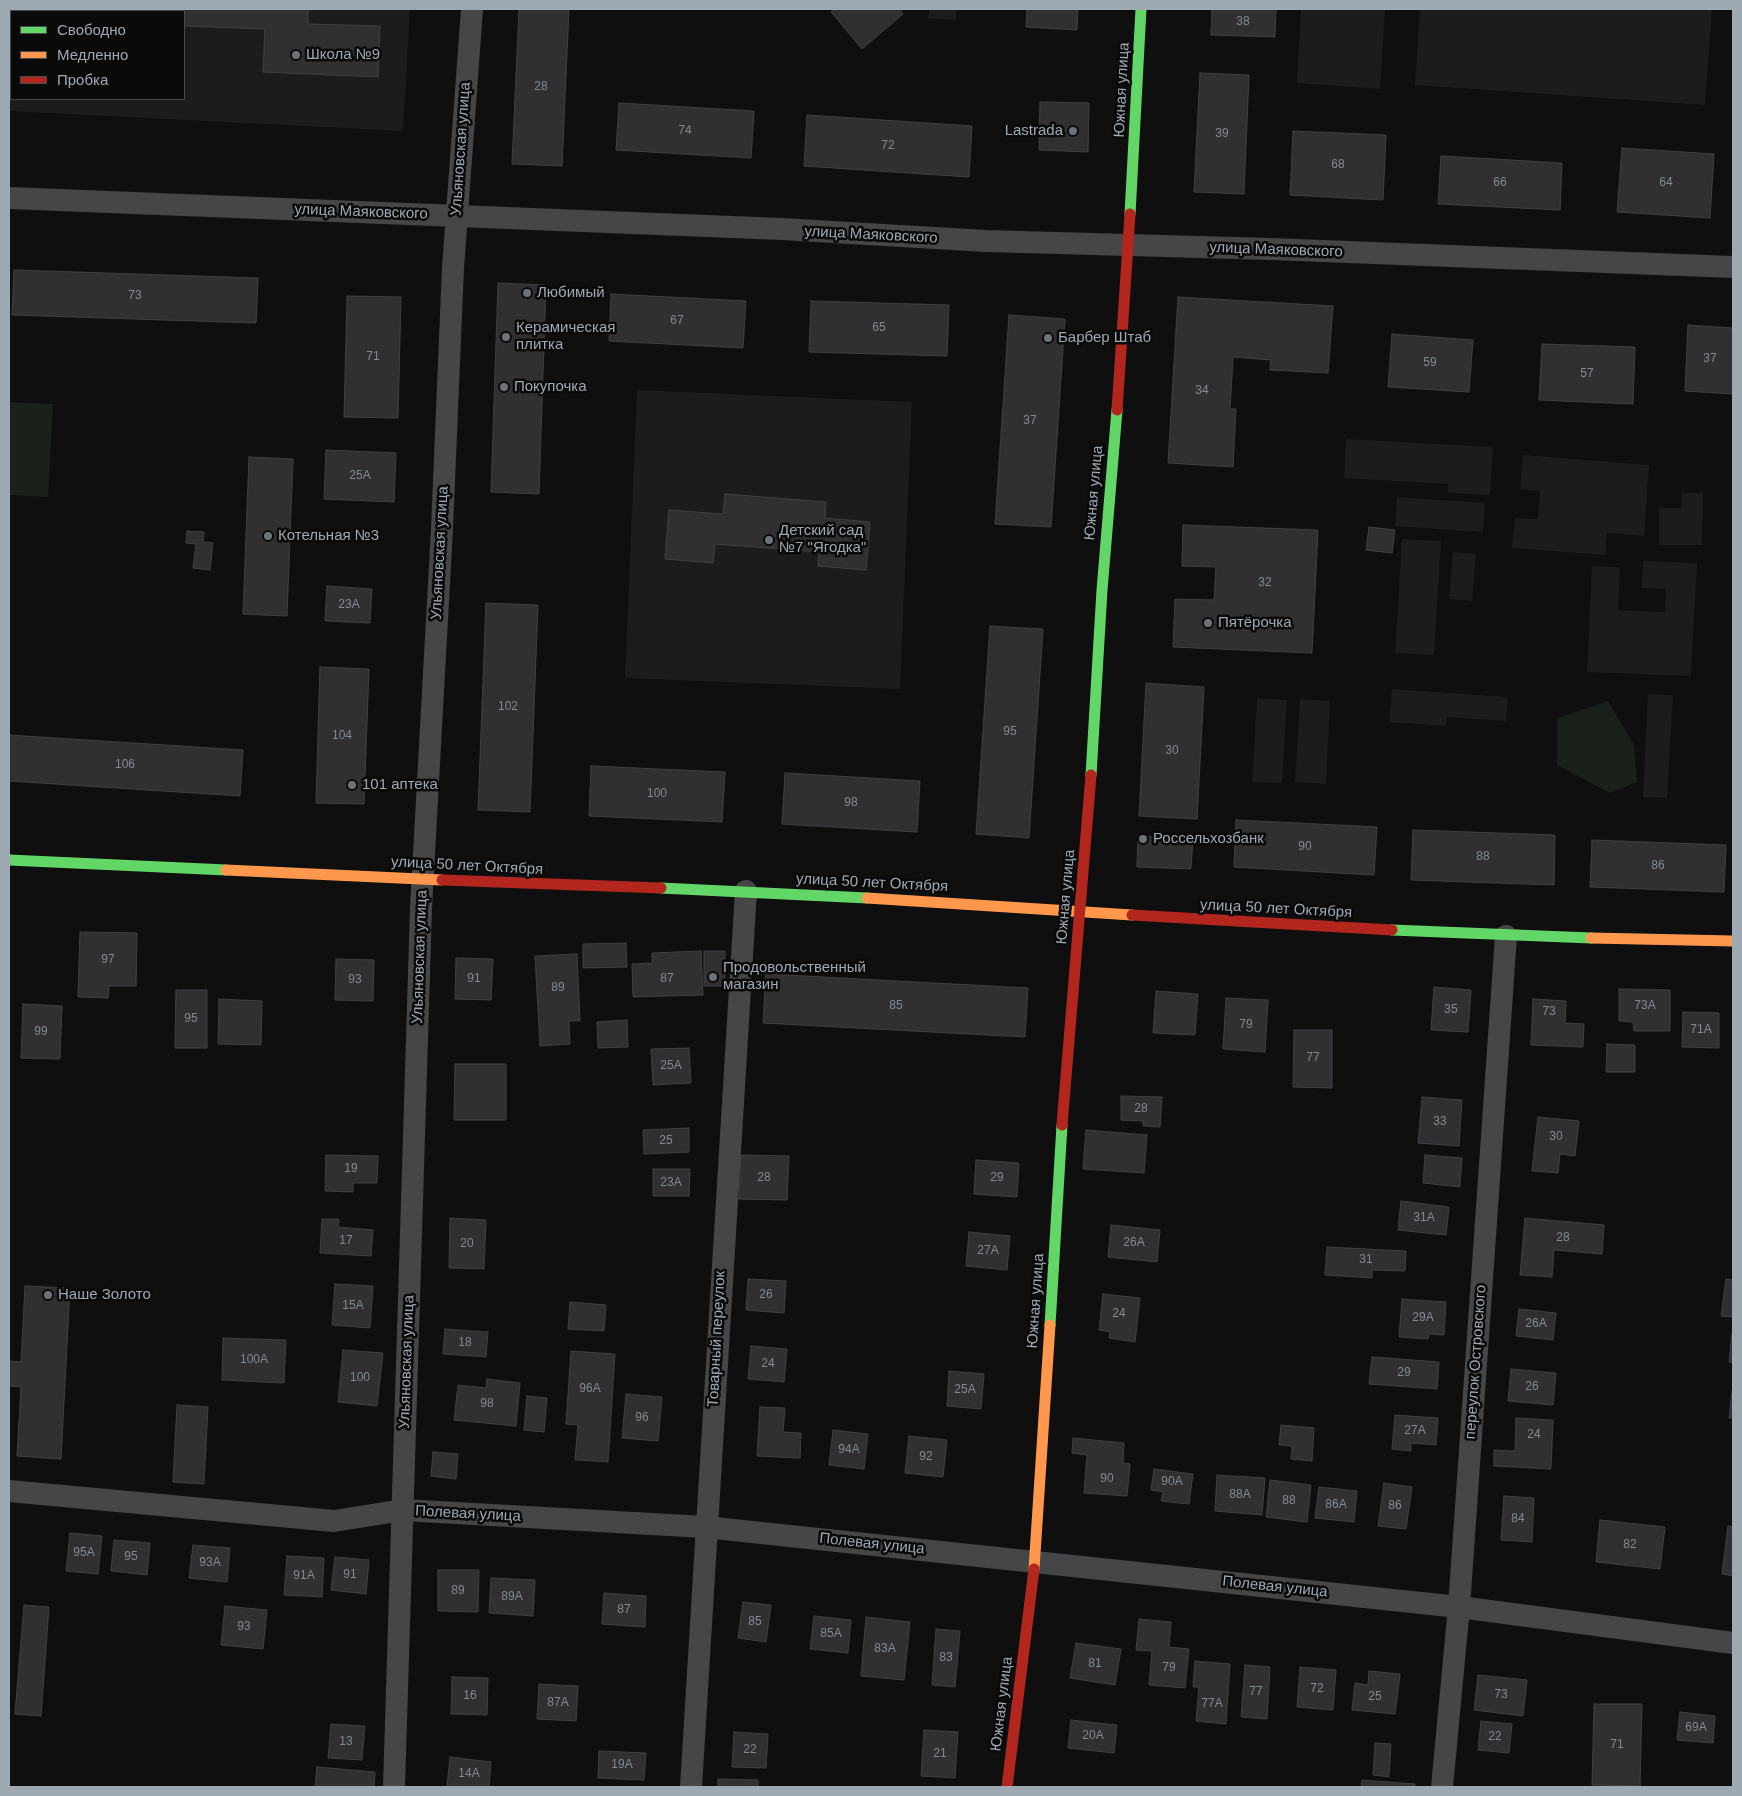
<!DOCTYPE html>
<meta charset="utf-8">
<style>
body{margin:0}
#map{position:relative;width:1742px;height:1796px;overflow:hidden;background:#0f0f10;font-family:Helvetica,sans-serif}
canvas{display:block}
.frame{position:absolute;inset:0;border:10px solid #9fa9b2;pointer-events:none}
.legend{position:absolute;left:10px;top:10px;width:175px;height:90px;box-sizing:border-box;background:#0a0a0b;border:1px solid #464a4e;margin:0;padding:6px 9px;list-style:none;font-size:15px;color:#9fa9b2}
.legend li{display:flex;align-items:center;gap:10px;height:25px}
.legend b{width:25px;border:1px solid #464a4e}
</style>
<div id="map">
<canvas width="1742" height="1796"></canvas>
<div class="frame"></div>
<ul class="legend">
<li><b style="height:6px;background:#63d668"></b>Свободно</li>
<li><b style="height:6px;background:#ff974d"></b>Медленно</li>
<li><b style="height:6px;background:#b3261e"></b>Пробка</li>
</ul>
</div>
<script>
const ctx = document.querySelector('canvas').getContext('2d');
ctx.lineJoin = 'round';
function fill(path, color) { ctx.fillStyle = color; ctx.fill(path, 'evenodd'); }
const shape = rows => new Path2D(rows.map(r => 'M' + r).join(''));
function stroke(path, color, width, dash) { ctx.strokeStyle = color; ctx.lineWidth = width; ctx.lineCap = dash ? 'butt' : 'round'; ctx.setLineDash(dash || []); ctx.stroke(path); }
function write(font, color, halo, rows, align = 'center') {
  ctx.font = font + ' Helvetica,sans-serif'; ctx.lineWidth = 5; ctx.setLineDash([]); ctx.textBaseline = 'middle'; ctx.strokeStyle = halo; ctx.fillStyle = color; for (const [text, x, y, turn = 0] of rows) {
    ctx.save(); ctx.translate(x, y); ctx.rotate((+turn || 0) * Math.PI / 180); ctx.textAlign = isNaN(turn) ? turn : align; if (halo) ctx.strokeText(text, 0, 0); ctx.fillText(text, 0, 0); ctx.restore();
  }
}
fill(shape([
 [9,9,410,9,403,131,9,111],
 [11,11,184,11,184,99,11,99],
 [929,9,956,9,956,20,928,18],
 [1301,9,1385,9,1380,89,1297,83],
 [1420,9,1712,9,1705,105,1415,85],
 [637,390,912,402,900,689,625,678],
 [1346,439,1493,447,1490,495,1448,493,1448,484,1344,478],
 [1523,455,1649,465,1644,536,1607,533,1605,555,1512,548,1515,518,1538,519,1540,491,1520,489],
 [1682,493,1703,493,1702,545,1659,545,1659,508,1681,508],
 [1397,497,1485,503,1483,532,1395,526],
 [1402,539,1441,541,1434,655,1395,653],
 [1453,552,1476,554,1472,601,1449,599],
 [1643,561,1697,563,1691,676,1587,672,1592,566,1620,567,1618,610,1665,612,1666,589,1642,588],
 [1392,689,1508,697,1506,721,1447,717,1446,726,1389,722],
 [1648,694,1673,695,1667,798,1643,797],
 [1257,698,1287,700,1282,783,1252,782],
 [1300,699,1330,701,1326,784,1295,782]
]), '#1c1c1e');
fill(shape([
 [9,402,53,404,48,497,9,495],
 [1608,701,1634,745,1637,782,1610,793,1557,765,1557,718]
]), '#1a201a');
const building = shape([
 [147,9,308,9,308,24,380,26,378,77,263,72,265,29,184,26,184,11,147,11,147,9],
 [519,9,569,9,562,166,512,164,519,9],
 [835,9,899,9,903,14,862,49,831,12,835,9],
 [1027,9,1078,9,1077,30,1026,27,1027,9],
 [1212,9,1276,9,1275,37,1211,35,1212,9],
 [1200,73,1249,75,1244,194,1194,192,1200,73],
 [1040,102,1089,103,1088,152,1039,150,1040,102],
 [619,103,754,111,751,158,616,150,619,103],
 [807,115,972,126,969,177,804,166,807,115],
 [1293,131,1386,135,1383,200,1290,195,1293,131],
 [1622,148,1714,154,1710,218,1617,212,1622,148],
 [1441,156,1562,163,1560,210,1438,204,1441,156],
 [14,270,258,278,256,323,12,315,14,270],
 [498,283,546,285,539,494,491,492,498,283],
 [611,294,746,301,743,348,609,341,611,294],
 [347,296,401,297,398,418,344,417,347,296],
 [1178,297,1333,306,1328,373,1270,370,1271,360,1233,357,1230,409,1236,409,1233,467,1168,463,1178,297],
 [811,301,949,305,947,356,809,352,811,301],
 [1009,315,1065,319,1051,527,995,524,1009,315],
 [1688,325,1733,328,1733,394,1685,391,1688,325],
 [1392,334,1473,340,1469,392,1388,387,1392,334],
 [1542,344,1635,347,1633,404,1539,400,1542,344],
 [326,450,396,453,394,502,324,499,326,450],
 [249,457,293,459,287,616,243,614,249,457],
 [725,494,826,502,825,518,870,522,866,570,818,566,819,552,715,544,713,563,665,559,669,510,723,514,725,494],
 [1183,525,1318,530,1312,653,1173,647,1175,599,1214,600,1216,567,1182,566,1183,525],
 [1369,527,1395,530,1392,553,1366,550,1369,527],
 [187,531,204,532,203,542,213,543,210,570,193,568,196,544,186,543,187,531],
 [327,586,372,589,370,623,325,621,327,586],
 [486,603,538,605,530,812,478,810,486,603],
 [990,626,1043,629,1029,838,976,834,990,626],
 [320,667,369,669,364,804,316,803,320,667],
 [1146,683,1204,687,1197,819,1139,816,1146,683],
 [9,735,243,750,240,796,9,781,9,735],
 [591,766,725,772,722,822,589,816,591,766],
 [785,773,920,781,917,832,782,824,785,773],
 [1236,820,1377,827,1374,875,1234,867,1236,820],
 [1413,830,1555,835,1554,885,1411,880,1413,830],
 [1138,836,1193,838,1191,869,1137,867,1138,836],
 [1592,840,1726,845,1724,892,1590,887,1592,840],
 [80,932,137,933,136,986,109,986,108,998,78,997,80,932],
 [626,943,627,967,583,968,583,944,626,943],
 [701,951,703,995,633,997,632,964,652,963,652,953,701,951],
 [704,951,725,951,725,986,704,986,704,951],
 [577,954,580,1021,569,1021,570,1044,540,1046,535,956,577,954],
 [456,958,493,959,491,1000,455,999,456,958],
 [336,959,374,960,373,1001,335,1000,336,959],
 [766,974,1028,988,1025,1037,763,1023,766,974],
 [1434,987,1471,990,1468,1032,1431,1030,1434,987],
 [1619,989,1670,990,1670,1031,1634,1031,1633,1022,1619,1021,1619,989],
 [176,990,207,990,207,1048,175,1048,176,990],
 [1156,991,1198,994,1195,1035,1153,1033,1156,991],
 [1226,998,1268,1000,1265,1052,1223,1049,1226,998],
 [219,999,262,1001,261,1045,218,1044,219,999],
 [1533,999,1566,1001,1565,1023,1584,1024,1583,1047,1531,1045,1533,999],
 [23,1004,62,1006,60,1059,21,1058,23,1004],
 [1683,1012,1719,1013,1719,1048,1682,1047,1683,1012],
 [627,1020,628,1047,598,1048,597,1022,627,1020],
 [1294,1030,1332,1030,1332,1088,1293,1087,1294,1030],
 [1607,1044,1635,1045,1635,1072,1606,1072,1607,1044],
 [689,1048,691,1083,653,1085,651,1049,689,1048],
 [455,1064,506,1064,506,1120,454,1120,455,1064],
 [1121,1096,1162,1097,1160,1127,1143,1126,1143,1121,1121,1120,1121,1096],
 [1422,1097,1462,1100,1459,1146,1418,1143,1422,1097],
 [1538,1117,1579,1121,1575,1156,1560,1154,1558,1173,1532,1171,1538,1117],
 [689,1128,689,1152,644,1154,643,1130,689,1128],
 [1086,1130,1147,1135,1144,1173,1083,1169,1086,1130],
 [326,1155,378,1156,377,1183,353,1183,353,1192,325,1191,326,1155],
 [741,1155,789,1156,787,1200,739,1199,741,1155],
 [1425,1155,1462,1158,1460,1187,1423,1183,1425,1155],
 [976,1160,1019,1163,1017,1197,974,1194,976,1160],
 [653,1169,690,1169,689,1196,653,1196,653,1169],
 [1401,1201,1449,1207,1446,1235,1398,1230,1401,1201],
 [450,1218,486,1220,484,1269,449,1268,450,1218],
 [1525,1218,1604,1225,1602,1254,1554,1250,1552,1277,1520,1275,1525,1218],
 [322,1219,339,1219,338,1227,373,1230,371,1256,320,1253,322,1219],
 [1111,1225,1160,1230,1157,1262,1108,1257,1111,1225],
 [969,1232,1010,1236,1007,1270,966,1266,969,1232],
 [1327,1247,1406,1251,1405,1271,1372,1270,1372,1278,1325,1275,1327,1247],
 [748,1279,786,1281,784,1313,746,1310,748,1279],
 [1726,1279,1733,1280,1733,1317,1721,1316,1726,1279],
 [335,1284,373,1286,370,1328,332,1325,335,1284],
 [25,1286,70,1288,61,1459,17,1456,21,1387,9,1386,9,1361,21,1362,25,1286],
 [1103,1294,1140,1298,1135,1342,1109,1338,1110,1332,1099,1330,1103,1294],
 [1402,1299,1446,1302,1444,1335,1429,1334,1428,1339,1399,1337,1402,1299],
 [570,1302,606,1305,604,1331,568,1329,570,1302],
 [1519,1309,1556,1313,1553,1340,1516,1336,1519,1309],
 [445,1329,488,1332,486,1357,443,1354,445,1329],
 [1732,1333,1733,1333,1733,1363,1729,1362,1732,1333],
 [223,1338,286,1340,284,1383,222,1380,223,1338],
 [751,1346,787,1349,784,1382,748,1379,751,1346],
 [343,1350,383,1353,377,1406,338,1402,343,1350],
 [571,1351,615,1354,608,1462,575,1460,578,1425,566,1424,571,1351],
 [1372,1357,1439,1362,1437,1389,1369,1384,1372,1357],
 [1511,1369,1556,1373,1553,1405,1508,1401,1511,1369],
 [949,1371,984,1374,981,1409,947,1406,949,1371],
 [487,1379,520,1383,516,1426,454,1420,458,1385,486,1388,487,1379],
 [1733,1384,1733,1418,1729,1418,1733,1384],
 [626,1394,662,1397,658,1441,622,1438,626,1394],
 [527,1396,547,1398,544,1432,524,1430,527,1396],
 [177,1405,208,1407,204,1484,173,1482,177,1405],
 [760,1407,785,1408,783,1432,801,1433,800,1458,757,1456,760,1407],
 [1395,1415,1438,1418,1436,1445,1411,1443,1411,1451,1392,1449,1395,1415],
 [1516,1418,1553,1420,1551,1469,1494,1466,1494,1450,1515,1451,1516,1418],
 [1281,1425,1314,1428,1312,1461,1291,1459,1292,1446,1279,1445,1281,1425],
 [833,1430,868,1434,864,1469,829,1465,833,1430],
 [909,1436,947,1440,943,1477,905,1473,909,1436],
 [1073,1438,1124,1443,1123,1463,1130,1464,1127,1496,1084,1493,1087,1455,1072,1453,1073,1438],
 [433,1452,458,1454,456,1479,431,1476,433,1452],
 [1154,1469,1193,1474,1189,1504,1161,1501,1163,1492,1151,1490,1154,1469],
 [1217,1475,1265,1478,1262,1515,1215,1511,1217,1475],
 [1270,1480,1311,1485,1307,1522,1266,1517,1270,1480],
 [1384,1483,1412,1487,1406,1529,1378,1526,1384,1483],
 [1319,1487,1357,1491,1354,1522,1315,1518,1319,1487],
 [1504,1496,1534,1498,1532,1542,1501,1540,1504,1496],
 [1600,1520,1665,1527,1660,1569,1596,1562,1600,1520],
 [1728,1526,1733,1527,1733,1576,1722,1574,1728,1526],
 [70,1533,102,1536,98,1574,66,1571,70,1533],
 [114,1540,150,1543,147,1575,111,1571,114,1540],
 [193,1545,230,1548,227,1582,189,1578,193,1545],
 [287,1556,324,1558,322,1597,284,1595,287,1556],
 [335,1557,369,1560,366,1594,331,1590,335,1557],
 [438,1570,479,1570,478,1612,438,1611,438,1570],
 [491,1578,535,1580,533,1616,489,1613,491,1578],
 [604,1593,646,1596,645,1627,602,1624,604,1593],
 [743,1602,771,1605,766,1642,738,1638,743,1602],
 [24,1605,49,1607,41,1716,15,1714,24,1605],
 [225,1606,267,1610,263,1649,221,1645,225,1606],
 [814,1616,851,1620,848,1653,810,1649,814,1616],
 [866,1617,910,1622,904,1680,861,1676,866,1617],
 [1139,1619,1171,1622,1169,1647,1189,1649,1185,1688,1149,1685,1152,1651,1136,1650,1139,1619],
 [936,1629,960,1631,955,1687,932,1685,936,1629],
 [1076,1643,1121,1649,1115,1685,1070,1678,1076,1643],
 [1195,1661,1230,1664,1226,1724,1196,1721,1199,1687,1193,1687,1195,1661],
 [1245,1665,1270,1667,1267,1719,1241,1717,1245,1665],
 [1300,1667,1336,1670,1333,1710,1297,1707,1300,1667],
 [1369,1671,1400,1674,1395,1714,1352,1710,1355,1683,1368,1685,1369,1671],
 [1478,1675,1527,1680,1523,1716,1474,1710,1478,1675],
 [452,1677,488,1678,487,1715,451,1714,452,1677],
 [539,1684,578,1686,576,1721,537,1719,539,1684],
 [1594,1704,1642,1704,1640,1786,1592,1785,1594,1704],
 [1680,1712,1715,1716,1713,1743,1677,1740,1680,1712],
 [1071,1720,1117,1725,1114,1753,1068,1748,1071,1720],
 [1481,1721,1512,1724,1509,1753,1478,1750,1481,1721],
 [331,1724,365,1726,362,1760,328,1758,331,1724],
 [924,1730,958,1732,955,1778,921,1776,924,1730],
 [734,1732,768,1734,766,1768,732,1767,734,1732],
 [1375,1743,1391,1744,1389,1777,1373,1775,1375,1743],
 [599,1751,646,1753,644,1780,598,1778,599,1751],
 [450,1757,491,1762,489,1787,447,1787,450,1757],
 [317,1767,375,1772,374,1787,315,1787,317,1767],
 [718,1779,758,1780,758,1787,718,1787,718,1779],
 [1362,1780,1415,1784,1415,1787,1361,1787,1362,1780]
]);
fill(building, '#303032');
stroke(building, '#3e4144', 1);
stroke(shape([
 [9,198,782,229,986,241,1271,249,1733,267],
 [9,1491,334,1521,403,1510,705,1527,1459,1607,1733,1643],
 [394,1787,421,908,442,529,453,268,472,9],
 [691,1787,746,891],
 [1442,1787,1459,1607,1506,936]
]), '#444648', 22);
stroke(shape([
 [1130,214,1141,9],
 [1091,775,1102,590,1117,410],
 [9,860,226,870],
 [661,888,867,898],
 [1392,930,1591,938],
 [1050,1325,1062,1125]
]), '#63d668', 11);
stroke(shape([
 [226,870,442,880],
 [867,898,1132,915],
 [1591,938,1733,941],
 [1034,1569,1050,1325]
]), '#ff974d', 11);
stroke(shape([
 [1117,410,1130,214],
 [442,880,661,888],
 [1132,915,1392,930],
 [1062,1125,1091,775],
 [1007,1787,1034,1569]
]), '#b3261e', 11);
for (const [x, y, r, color] of [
 [296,55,5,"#6d7379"],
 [1073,131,5,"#6d7379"],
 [527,293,5,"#6d7379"],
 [506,337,5,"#6d7379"],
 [1048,338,5,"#6d7379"],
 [504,387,5,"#6d7379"],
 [268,536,5,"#6d7379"],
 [769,540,5,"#6d7379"],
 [1208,623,5,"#6d7379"],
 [352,785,5,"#6d7379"],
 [1143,839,5,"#6d7379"],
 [713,977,5,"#6d7379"],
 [48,1295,5,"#6d7379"]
]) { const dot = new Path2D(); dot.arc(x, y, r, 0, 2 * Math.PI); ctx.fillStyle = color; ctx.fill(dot); stroke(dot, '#0a0a0b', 2); }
write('12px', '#838b92', null, [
 ["38",1243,22],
 ["28",541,87],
 ["74",685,131],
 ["39",1222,134],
 ["72",888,146],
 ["68",1338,165],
 ["66",1500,183],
 ["64",1666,183],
 ["73",135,296],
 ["67",677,321],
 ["65",879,328],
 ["71",373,357],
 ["37",1710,359],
 ["59",1430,363],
 ["57",1587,374],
 ["34",1202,391],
 ["37",1030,421],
 ["25А",360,476],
 ["32",1265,583],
 ["23А",349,605],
 ["102",508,707],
 ["95",1010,732],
 ["104",342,736],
 ["30",1172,751],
 ["106",125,765],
 ["100",657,794],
 ["98",851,803],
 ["90",1305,847],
 ["88",1483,857],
 ["86",1658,866],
 ["97",108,960],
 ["91",474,979],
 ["87",667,979],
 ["93",355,980],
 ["89",558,988],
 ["85",896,1006],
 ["73А",1645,1006],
 ["35",1451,1010],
 ["73",1549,1012],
 ["95",191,1019],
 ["79",1246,1025],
 ["71А",1701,1030],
 ["99",41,1032],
 ["77",1313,1058],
 ["25А",671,1066],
 ["28",1141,1109],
 ["33",1440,1122],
 ["30",1556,1137],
 ["25",666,1141],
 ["19",351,1169],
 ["28",764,1178],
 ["29",997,1178],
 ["23А",671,1183],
 ["31А",1424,1218],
 ["28",1563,1238],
 ["17",346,1241],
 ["26А",1134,1243],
 ["20",467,1244],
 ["27А",988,1251],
 ["31",1366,1260],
 ["26",766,1295],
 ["15А",353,1306],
 ["24",1119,1314],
 ["29А",1423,1318],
 ["26А",1536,1324],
 ["18",465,1343],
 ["100А",254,1360],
 ["24",768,1364],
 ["29",1404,1373],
 ["100",360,1378],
 ["26",1532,1387],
 ["96А",590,1389],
 ["25А",965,1390],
 ["98",487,1404],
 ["96",642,1418],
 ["27А",1415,1431],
 ["24",1534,1435],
 ["94А",849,1450],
 ["92",926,1457],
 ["90",1107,1479],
 ["90А",1172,1482],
 ["88А",1240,1495],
 ["88",1289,1501],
 ["86А",1336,1505],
 ["86",1395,1506],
 ["84",1518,1519],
 ["82",1630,1545],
 ["95А",84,1553],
 ["95",131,1557],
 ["93А",210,1563],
 ["91",350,1575],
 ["91А",304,1576],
 ["89",458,1591],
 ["89А",512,1597],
 ["87",624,1610],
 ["85",755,1622],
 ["93",244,1627],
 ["85А",831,1634],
 ["83А",885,1649],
 ["83",946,1658],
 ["81",1095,1664],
 ["79",1169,1668],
 ["72",1317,1689],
 ["77",1256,1692],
 ["73",1501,1695],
 ["16",470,1696],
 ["25",1375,1697],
 ["87А",558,1703],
 ["77А",1212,1704],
 ["69А",1696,1728],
 ["20А",1093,1736],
 ["22",1495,1737],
 ["13",346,1742],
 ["71",1617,1745],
 ["22",750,1750],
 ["21",940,1754],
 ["19А",622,1765],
 ["14А",469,1774]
]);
write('15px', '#9fa9b2', '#0a0a0b', [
 ["Школа №9",306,55],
 ["Lastrada",1063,131,"right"],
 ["Любимый",537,293],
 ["Керамическая",516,328],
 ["плитка",516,345],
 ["Барбер Штаб",1058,338],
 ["Покупочка",514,387],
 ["Детский сад",779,531],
 ["№7 \"Ягодка\"",779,548],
 ["Котельная №3",278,536],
 ["Пятёрочка",1218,623],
 ["101 аптека",362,785],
 ["Россельхозбанк",1153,839],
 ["Продовольственный",723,968],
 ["магазин",723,985],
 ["Наше Золото",58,1295]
], 'left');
write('15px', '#9fa9b2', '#0a0a0b', [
 ["Южная улица",1122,90,-87],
 ["Ульяновская улица",461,149,-86],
 ["улица Маяковского",361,212,2],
 ["улица Маяковского",871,235,3],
 ["улица Маяковского",1276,250,2],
 ["Южная улица",1094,493,-85],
 ["Ульяновская улица",440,553,-87],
 ["улица 50 лет Октября",467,866,3],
 ["улица 50 лет Октября",872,883,3],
 ["Южная улица",1066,897,-85],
 ["улица 50 лет Октября",1276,909,3],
 ["Ульяновская улица",420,957,-88],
 ["Южная улица",1036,1301,-86],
 ["Товарный переулок",717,1339,-87],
 ["Ульяновская улица",407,1362,-88],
 ["переулок Островского",1476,1362,-86],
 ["Полевая улица",468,1514,3],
 ["Полевая улица",872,1544,6],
 ["Полевая улица",1275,1587,6],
 ["Южная улица",1002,1704,-83]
]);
</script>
